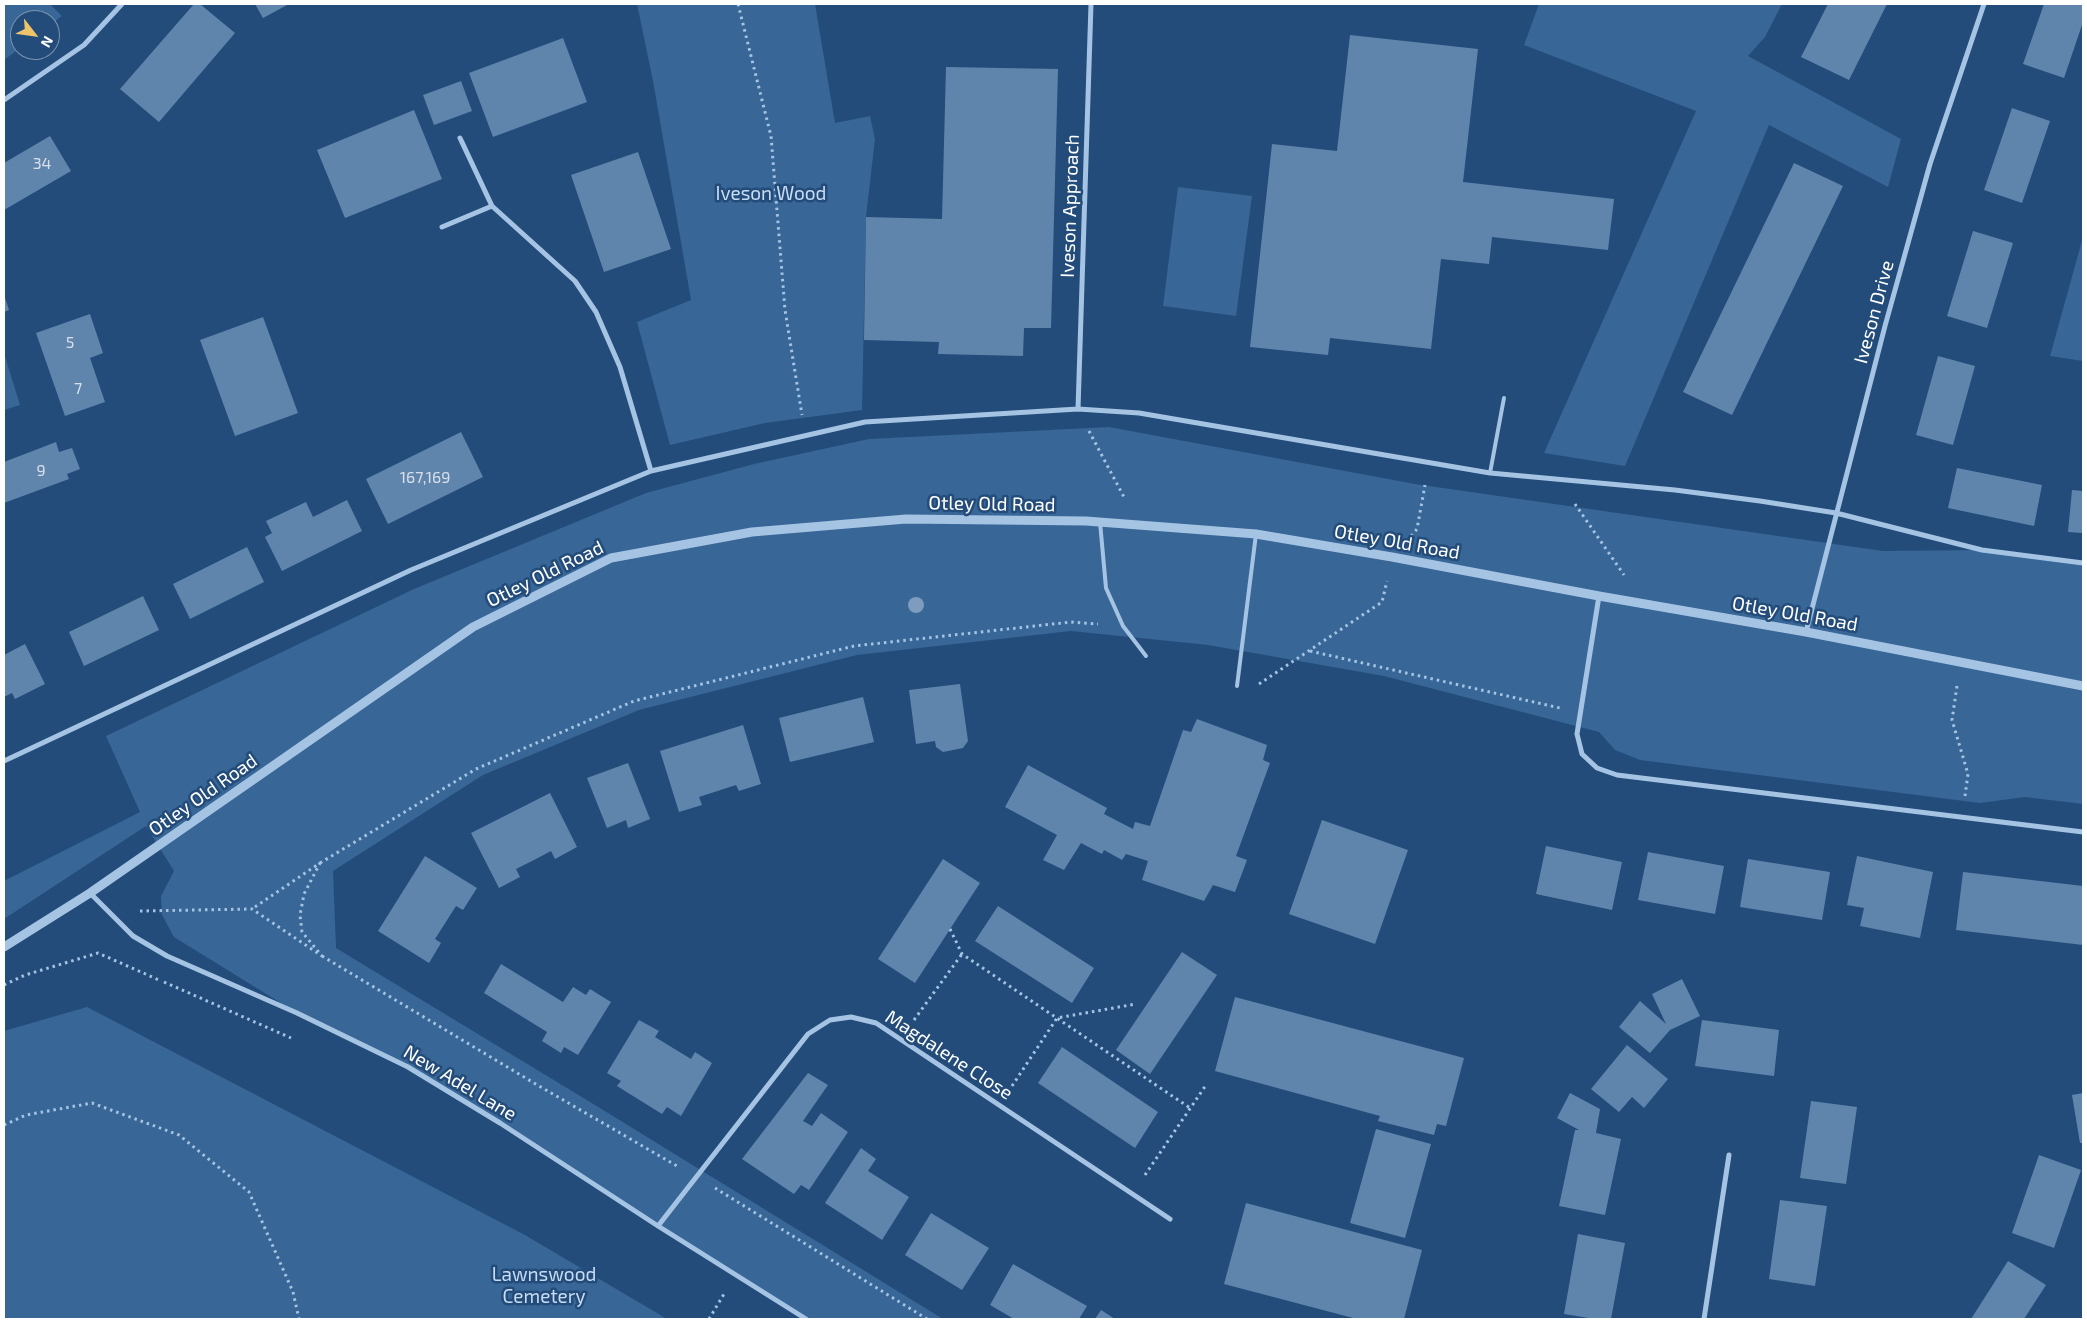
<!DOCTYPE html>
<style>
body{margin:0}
#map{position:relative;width:2087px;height:1323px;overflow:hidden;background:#234c7a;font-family:"Exo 2",sans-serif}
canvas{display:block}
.frame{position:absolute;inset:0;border:5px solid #fff;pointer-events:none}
.north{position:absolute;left:10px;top:10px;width:50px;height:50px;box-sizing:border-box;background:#234c7a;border:1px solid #7b94af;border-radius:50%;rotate:120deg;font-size:14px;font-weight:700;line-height:20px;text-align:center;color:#fff}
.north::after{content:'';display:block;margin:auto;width:18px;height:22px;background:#efc369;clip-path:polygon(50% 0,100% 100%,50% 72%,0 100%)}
</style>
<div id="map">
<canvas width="2087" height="1323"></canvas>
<div class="frame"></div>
<div class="north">N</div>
</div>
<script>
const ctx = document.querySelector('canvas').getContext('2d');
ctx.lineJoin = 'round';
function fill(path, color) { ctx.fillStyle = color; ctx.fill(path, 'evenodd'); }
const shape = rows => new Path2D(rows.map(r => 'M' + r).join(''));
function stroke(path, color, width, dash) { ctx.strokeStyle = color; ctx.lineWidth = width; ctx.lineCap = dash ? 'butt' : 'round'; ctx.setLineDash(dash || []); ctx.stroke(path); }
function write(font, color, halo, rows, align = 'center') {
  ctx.font = font + ' "Exo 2",sans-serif'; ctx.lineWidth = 5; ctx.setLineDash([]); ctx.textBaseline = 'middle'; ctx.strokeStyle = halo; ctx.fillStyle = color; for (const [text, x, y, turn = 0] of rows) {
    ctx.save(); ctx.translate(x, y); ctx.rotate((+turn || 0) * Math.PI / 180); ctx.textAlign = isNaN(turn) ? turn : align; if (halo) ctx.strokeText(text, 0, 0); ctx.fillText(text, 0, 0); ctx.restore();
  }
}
fill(shape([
 [4,4,50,4,62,16,50,25,50,20,20,20,20,48,4,60],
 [637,4,815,4,835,123,870,116,875,139,866,217,862,410,765,423,670,445,637,322,691,300,653,81],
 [1539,4,1782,4,1765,37,1748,56,1901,139,1888,187,1769,125,1625,466,1544,453,1696,111,1524,45],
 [1178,187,1252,196,1236,316,1163,306],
 [2083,237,2083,361,2050,356],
 [4,353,20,405,4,410],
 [1109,427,1415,484,1883,551,1982,550,2083,563,2083,804,2025,797,1980,803,1640,760,1615,750,1599,732,1384,676,1208,645,1071,631,857,655,639,710,483,775,333,871,336,948,595,1105,943,1319,806,1319,500,1123,408,1067,297,1013,174,937,162,915,161,896,174,871,146,826,4,919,4,881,140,812,106,736,414,589,646,493,754,464,869,439],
 [87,1007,525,1235,667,1319,4,1319,4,1031]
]), '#376697');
fill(shape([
 [194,4,200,4,235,33,159,122,120,89],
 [255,4,289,4,263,18],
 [1828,4,1887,4,1849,80,1801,57],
 [2044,4,2083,4,2083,22,2064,78,2023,64],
 [1350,35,1478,49,1463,182,1614,199,1608,250,1492,237,1489,264,1441,259,1431,349,1330,338,1328,355,1250,347,1272,144,1337,151],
 [563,38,587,102,493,137,469,73],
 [946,67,1058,69,1051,328,1024,328,1023,356,938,354,939,342,864,340,866,217,942,219],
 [461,81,472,111,434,125,423,95],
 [2012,108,2050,121,2022,203,1984,190],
 [414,110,442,179,345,218,317,150],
 [50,136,71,171,4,210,4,163],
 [638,152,671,249,604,272,571,175],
 [1794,163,1843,186,1732,415,1683,392],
 [1973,231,2013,243,1987,328,1947,316],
 [4,295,9,310,4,312],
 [90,314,103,353,90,358,105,402,65,416,36,333],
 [263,317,298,413,235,436,200,340],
 [1938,356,1975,366,1953,445,1916,435],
 [461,432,483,477,388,524,366,479],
 [56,442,59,452,72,448,80,469,67,474,69,479,4,503,4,462],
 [1957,468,2042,485,2034,526,1948,508],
 [2072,490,2083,491,2083,533,2068,532],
 [347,500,362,531,282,571,265,537,272,533,266,521,306,502,313,517],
 [247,547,264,582,190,619,173,584],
 [143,596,159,630,84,666,69,632],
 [25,644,45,684,15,699,12,693,4,697,4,655],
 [960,684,968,741,963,748,943,752,936,747,935,741,916,744,909,690],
 [863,697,874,742,790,762,779,718],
 [1197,719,1267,745,1263,760,1270,763,1236,856,1247,860,1235,892,1213,885,1204,901,1142,880,1148,861,1126,854,1122,860,1104,850,1102,854,1081,843,1064,870,1043,860,1057,835,1005,807,1028,765,1107,808,1104,814,1133,829,1135,822,1150,826,1183,730,1191,732],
 [743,725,761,784,739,791,736,785,699,797,702,805,679,812,660,751],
 [628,763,650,819,628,828,626,820,607,828,587,778],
 [550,793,577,847,555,859,551,851,534,860,516,869,520,877,499,888,471,833],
 [1322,820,1408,850,1375,944,1289,914],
 [1546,846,1622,862,1612,910,1536,894],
 [1648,852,1724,866,1715,914,1638,900],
 [425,856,477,888,463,910,456,906,435,939,441,943,429,963,378,931],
 [1857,856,1933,872,1920,938,1860,926,1864,908,1847,905],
 [943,859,980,883,915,983,878,959],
 [1748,859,1830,872,1822,920,1740,907],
 [1963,872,2083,886,2083,945,1956,930],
 [998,906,1094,968,1072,1003,975,941],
 [1182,952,1217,975,1150,1074,1116,1050],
 [501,964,563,1002,573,987,586,995,590,989,611,1002,578,1055,564,1047,561,1053,542,1041,547,1032,484,993],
 [1682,979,1700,1016,1670,1030,1650,1053,1619,1027,1640,1001,1666,1024,1652,994],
 [1235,997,1464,1058,1446,1126,1437,1124,1434,1135,1378,1121,1380,1116,1215,1071],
 [639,1020,659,1031,655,1037,691,1059,695,1052,712,1063,681,1116,667,1107,662,1114,617,1086,621,1081,607,1073],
 [1702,1020,1779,1030,1774,1076,1695,1066],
 [1627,1045,1668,1079,1644,1108,1632,1097,1619,1112,1591,1089],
 [1062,1047,1158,1112,1135,1148,1038,1083],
 [808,1073,828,1085,803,1121,812,1126,821,1113,848,1132,809,1190,801,1185,794,1194,742,1159],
 [1570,1093,1600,1109,1596,1133,1621,1139,1605,1215,1559,1206,1575,1130,1579,1130,1557,1118],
 [2083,1093,2083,1143,2080,1143,2072,1095],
 [1811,1101,1857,1107,1846,1184,1800,1178],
 [1376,1129,1431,1144,1405,1238,1350,1223],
 [861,1148,876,1159,868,1171,909,1197,882,1240,825,1203],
 [2039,1155,2081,1170,2054,1248,2012,1233],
 [1780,1200,1827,1206,1815,1286,1769,1279],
 [1246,1203,1422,1250,1404,1319,1357,1319,1224,1284],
 [931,1213,989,1248,962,1290,905,1255],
 [1578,1234,1625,1243,1611,1319,1595,1319,1564,1314],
 [2008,1261,2046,1285,2024,1319,1971,1319],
 [1013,1264,1087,1306,1079,1319,1014,1319,990,1305],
 [1101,1310,1115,1319,1095,1319]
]), '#6085ad');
stroke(shape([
 [738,4,771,136,785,310,802,415],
 [1089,431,1125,499],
 [1575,504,1624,575],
 [1411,536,1417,529,1425,485],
 [1310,651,1560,708],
 [1259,684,1382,602,1387,581],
 [1957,686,1952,720,1968,774,1965,796],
 [320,863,476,769,634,701,854,646,1071,622,1098,624],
 [140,911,252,909,322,956,302,932,300,915,304,894,320,863,252,909],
 [950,929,962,954,1190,1108],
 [322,956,539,1086,677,1166],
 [164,982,291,1038],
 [4,985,25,975,98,953,159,980],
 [914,1020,962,954],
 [1012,1086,1057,1018,1136,1004],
 [4,1125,26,1115,92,1103,179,1135,249,1192,293,1292,299,1319],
 [1145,1175,1206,1085],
 [715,1188,927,1319],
 [709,1319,724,1294]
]), '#a5c4e4', 3, [2.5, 4]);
stroke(shape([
 [1490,473,1504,398],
 [1100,522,1106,588,1123,626,1146,656],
 [1237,686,1256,534]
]), '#a5c4e4', 4);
stroke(shape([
 [4,100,84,45,122,4],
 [460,138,492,206],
 [442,227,492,206,575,281,596,312,620,367,651,471],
 [1078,409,1091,4],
 [1599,596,1577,734,1582,754,1597,768,1617,775,2083,832],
 [1806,632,1885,326,1930,164,1984,4],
 [4,761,411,570,651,471,865,422,1078,409,1139,413,1490,473,1675,490,1760,501,1836,513,1982,550,2083,563],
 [90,893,133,936,167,956,297,1013,408,1067,500,1123,658,1226,806,1319],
 [658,1226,808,1034,830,1020,851,1017,876,1023,1170,1219],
 [1704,1319,1729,1155]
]), '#a5c4e4', 5);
stroke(shape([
 [4,947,90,893,473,627,611,558,752,532,906,519,1086,521,1256,534,1392,557,1599,596,1806,632,2083,686]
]), '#a5c4e4', 9);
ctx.fillStyle = '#7e9cbd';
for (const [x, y] of [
 [916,605]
]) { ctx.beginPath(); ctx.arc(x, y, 8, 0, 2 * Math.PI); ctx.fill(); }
write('16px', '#d7e0ea', null, [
 ["34",42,164],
 ["5",70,343],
 ["7",78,389],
 ["9",41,471],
 ["167,169",425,478]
]);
write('19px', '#c8ddf4', '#234c7a', [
 ["Iveson Wood",771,194],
 ["Lawnswood",544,1275],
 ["Cemetery",544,1297]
]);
write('19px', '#fff', '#234c7a', [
 ["Iveson Approach",1070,206,-88],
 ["Iveson Drive",1874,312,-75],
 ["Otley Old Road",992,504,1],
 ["Otley Old Road",1397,542,10],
 ["Otley Old Road",545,574,-26],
 ["Otley Old Road",1795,614,10],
 ["Otley Old Road",203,795,-35],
 ["Magdalene Close",949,1055,33],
 ["New Adel Lane",460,1083,31]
]);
</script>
